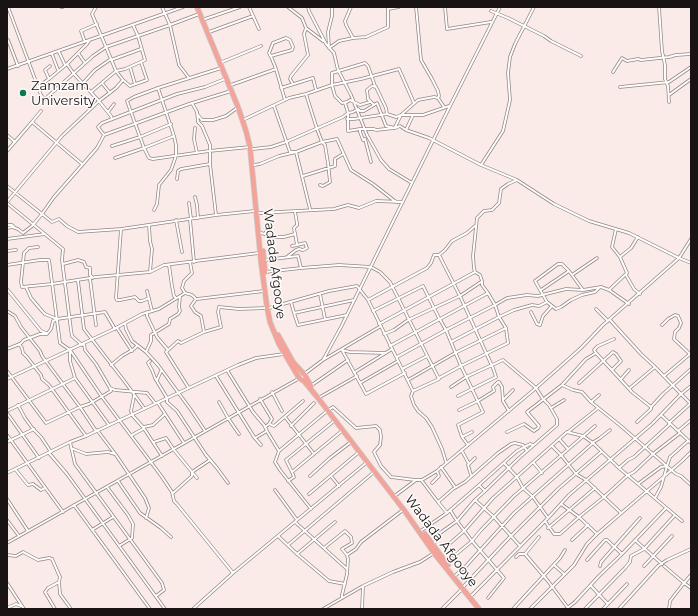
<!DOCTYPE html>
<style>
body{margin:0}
#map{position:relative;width:698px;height:616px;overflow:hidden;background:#faebe9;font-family:Montserrat,sans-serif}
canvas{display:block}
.frame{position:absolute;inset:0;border:8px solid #191413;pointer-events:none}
</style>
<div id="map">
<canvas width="698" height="616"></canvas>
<div class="frame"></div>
</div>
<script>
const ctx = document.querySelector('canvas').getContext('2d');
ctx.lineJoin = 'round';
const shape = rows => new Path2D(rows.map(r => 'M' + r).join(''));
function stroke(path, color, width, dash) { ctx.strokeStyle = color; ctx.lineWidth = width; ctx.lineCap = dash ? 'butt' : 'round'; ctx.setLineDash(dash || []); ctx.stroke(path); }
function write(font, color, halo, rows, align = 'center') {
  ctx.font = font + ' Montserrat,sans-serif'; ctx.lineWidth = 3; ctx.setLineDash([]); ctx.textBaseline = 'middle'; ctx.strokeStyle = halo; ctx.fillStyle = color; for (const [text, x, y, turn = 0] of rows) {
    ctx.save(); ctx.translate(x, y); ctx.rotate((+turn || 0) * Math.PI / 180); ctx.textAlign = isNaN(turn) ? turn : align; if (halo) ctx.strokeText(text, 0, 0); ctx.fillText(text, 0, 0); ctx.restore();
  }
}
const street = shape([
 [8,7,41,95,44,99,45,99,93,56,106,47,92,14,96,7],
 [61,7,63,7],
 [249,7,259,29],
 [288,7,302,18,306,28,323,41],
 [308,7,309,11,326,44,334,53,338,70,351,95,367,135,381,160,389,169,412,183],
 [351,7,345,21,346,25,353,38],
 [416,7,421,60,432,79,438,91,439,96,438,98],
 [445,7,447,29,491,22],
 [659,7,662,51,665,65,665,79,668,86,669,102],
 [388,9,399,7],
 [491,11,508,18,544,36,551,41,581,56],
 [205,19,240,7],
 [133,25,138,36,106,47,116,71,125,69,145,60,138,36,170,25,162,7],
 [209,32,253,16],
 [8,40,18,66],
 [89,41,87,44,67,64,74,74,98,100,111,116,112,119],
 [85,42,81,31,97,24],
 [329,48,339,41,353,38,366,37,388,27,388,7],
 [329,48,328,32,332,16,332,7],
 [59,52,65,65],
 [78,53,85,63],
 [52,54,58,70],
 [271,56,292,50,293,47,290,40,286,38,273,43,269,53,272,59,276,69,285,100],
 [111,60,141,49],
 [222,62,261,46],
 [50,66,45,70,49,79,67,64],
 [130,67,135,84],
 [7,69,183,7],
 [613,72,622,58,627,61,638,59,641,60,669,57,676,55,691,54],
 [189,78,179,65,170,25,199,14],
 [123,80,130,86,147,80,141,62],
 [83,83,95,70,111,59],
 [102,83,110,93],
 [293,84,290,79,291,76,308,55,304,34,306,28],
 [231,85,276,69],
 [38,87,49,79],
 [620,87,669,82,691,67],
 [158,88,174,136,144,148,149,158,153,159,209,151,250,147],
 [281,88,313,78,316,90],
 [306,94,317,129,322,142,325,145,328,163,330,182,323,186,320,185],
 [669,95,691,79],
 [370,102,360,105,350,100,347,102,342,103,335,96,332,85,332,73,365,63,368,66,375,86],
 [192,103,197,112,198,122,202,126,210,145,210,164,216,215],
 [345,103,348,113,348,131,360,129,360,132,363,140,365,139,371,162],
 [41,111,32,122,82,164],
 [108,112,114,104],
 [197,114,202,120,213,120,226,116,237,108],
 [387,114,386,108,376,87,372,86,367,90,368,99,374,105,377,103,386,126,395,128,400,126,406,130,429,138,481,165,517,180,554,204,589,221,629,233,679,258,603,325,581,348,536,388,437,471,422,480,416,480,396,495],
 [245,119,289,98,306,94,332,85,361,79,399,69,414,103],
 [347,119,354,119,387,114,396,117,401,115,413,115],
 [395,127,401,115,418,100,434,97,438,98,444,107],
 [195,128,194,139,197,153],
 [360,129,374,129,376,130,394,128],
 [406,130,413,115,423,115,449,106],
 [7,135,15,142],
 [104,135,98,127,102,123,177,94,205,87,225,79],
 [112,146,140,137,171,124],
 [253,149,271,147,286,142,343,117,348,113,353,112,358,109,360,111,364,111,374,105],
 [7,151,32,122],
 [115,158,144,148,127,101,134,97,158,88,221,68],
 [254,165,260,164,279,156,296,152,290,152,289,149,274,106],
 [481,165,503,131,510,100,508,73,510,57,515,44,534,7],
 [303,176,335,166,335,159,343,154],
 [177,179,178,171,181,169,210,164],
 [7,186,52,222,59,219,67,226,78,232,121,229,216,215,255,211],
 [195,197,197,205,198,218],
 [7,202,62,136,99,101,116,88,123,80,116,71,91,92],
 [7,203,63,249,62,260,71,330,72,336,82,345],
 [189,203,191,219],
 [310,209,296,152,322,142,337,139,351,170,373,184,396,202],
 [154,210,157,204,159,185,171,170,176,156,176,145,174,136],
 [259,213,334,209,348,205,359,208,376,201,403,202],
 [190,219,194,262],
 [176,220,182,252],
 [7,225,12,225,15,228],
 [149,225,150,241,152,249,150,272],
 [7,228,12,227,18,229,23,233,32,226,42,214,54,197,97,148,104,135,189,104,231,91],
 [121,229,116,298,117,300,120,300,135,297,139,301,142,301,149,298],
 [261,233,265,234,269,237,284,237,295,234,294,228,297,225,297,223,295,212],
 [265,234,268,227,268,213],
 [7,239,45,234],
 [691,239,679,258,691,263],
 [292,246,297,245,295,233],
 [38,247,29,248,24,253,21,282,22,287,52,284,96,277,150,272,164,265,259,253],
 [7,251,16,250],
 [439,255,460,296,493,368,496,377,458,396],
 [287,257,296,250,299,249,303,250,307,248,305,243,297,245],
 [620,257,631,248,638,237],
 [265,260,298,256,301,268,339,265,371,267,380,272,390,282,439,379,413,391,368,300,357,286,329,291,269,308],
 [63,264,78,260,84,262,86,267,90,268,90,275,93,278],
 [7,265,40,260,49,260,60,343,70,350,102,397,162,477,172,492,174,501,177,504,233,573],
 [169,265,172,286,174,296,176,298],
 [265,272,301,268],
 [572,275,597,258],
 [626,275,634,289,640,294],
 [90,279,96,325],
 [78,281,84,329,125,382,144,408],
 [26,287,31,298,42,311,45,314,57,319],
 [7,289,41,331,46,333],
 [541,290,569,271],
 [609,290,627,273,620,257,612,247,616,229],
 [147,291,152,311],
 [185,293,182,288,184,281,192,273,190,262],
 [488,293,482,285,482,281,480,275,475,272,474,268,473,256,477,218,484,211,492,210,499,203,501,189,508,184,517,180],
 [320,294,325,319],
 [197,299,264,291],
 [368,300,427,268,431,263,434,255,439,255,445,250,452,241,467,233,475,226],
 [291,302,294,313,354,300],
 [547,302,535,281,558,264,562,264,569,271,583,290],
 [596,309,608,321],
 [7,311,15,316,21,327,40,351,42,356,80,407,96,431],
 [373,311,423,286,439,318,446,330,461,366,483,412,458,425,462,437,468,445],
 [147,312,147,316,157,337,168,350],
 [531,312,537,324,540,325,543,316,552,306],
 [294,313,298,325,347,315],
 [610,320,641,354,655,367],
 [125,323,126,329,132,341,146,352,158,365,191,410,205,431],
 [379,324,475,272],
 [662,325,668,319,675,315,678,316,681,323,679,328,675,332,674,339,691,355],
 [117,328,132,351],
 [204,332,221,327,218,312,219,307,239,309,266,308],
 [384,334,394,330,408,320,460,296,481,282],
 [614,339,598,346,594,350,596,353,632,392,651,407],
 [19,344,22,348,23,353,27,357,41,375,42,379,49,385,86,436],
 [390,346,488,293,495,305,507,298,527,295,538,296,566,289,583,290,601,287,609,290,629,304],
 [7,349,20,344,24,340,40,334,47,334,51,329,53,321,57,319,105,312,115,329],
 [146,352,151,341,151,335,169,324,170,319,178,314,180,311,179,307,180,296],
 [386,353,350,352,342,350,366,394,405,373],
 [397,357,446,330,495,305,499,317,451,342],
 [323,360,341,327,450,106,500,7],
 [150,361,148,363,152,370,155,378,167,398,167,402,177,411,206,455,217,468,228,483],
 [111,365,122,356,134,349,137,346],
 [402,369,427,356],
 [227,370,253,412,264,425,268,433,279,451,275,462,280,470,311,509],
 [7,371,46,423,80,407,89,404,111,391,110,388,96,364,85,350,84,344],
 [355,372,392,349],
 [216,376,254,437,261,445],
 [664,376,690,354],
 [75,378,109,425],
 [439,378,461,366,508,343,506,328],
 [7,379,114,329,142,314,159,309,185,293,192,295,196,299,191,306,195,312,201,316,204,332,181,343,178,341,166,352,188,387],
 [301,379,307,372,323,360,381,326],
 [621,379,629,370],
 [157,380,161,371],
 [408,380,455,353,506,328,499,317,514,310,532,305,539,306,547,302,556,309,561,307,571,300,582,295,595,292,599,288],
 [360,383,398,361],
 [579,383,613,352,616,354,621,361,612,370],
 [312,385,348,360],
 [562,385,573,390,582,392,591,402,622,427,676,474,681,476,691,485],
 [451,387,466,377,503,360,536,388,543,399,549,405,557,419,557,425,519,458,485,491],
 [110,388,115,390,147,393,155,403],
 [630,388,655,367,681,394,691,386],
 [413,391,411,396,414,405,418,411,426,418,432,427,442,449,446,462],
 [272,392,282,411],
 [134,396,131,411,133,416,143,427,162,456],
 [320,397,357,376],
 [260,399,272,419,269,424,265,427],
 [504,399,513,390],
 [219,402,228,418,239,434],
 [591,402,599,395],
 [158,403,184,443],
 [18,405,25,418,33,429,41,437,51,452],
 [551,408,564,400],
 [330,409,333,407,356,428,376,426,380,430,381,437,380,445,374,452,381,466,391,477,415,480],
 [459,410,478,401,494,391,493,387,498,382,499,382,502,387,503,401,509,411],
 [7,411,75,378,70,361,70,351],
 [7,413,39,458],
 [661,415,691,443],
 [285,417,314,454],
 [637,422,651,409,651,407,663,394,691,369],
 [669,423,691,403],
 [269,424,274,426,303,401],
 [291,426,314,403],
 [97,430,116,455,145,498,149,508,146,518],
 [678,431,691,420],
 [507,432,524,424,534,431,538,428,539,426,527,412,562,385,586,359,596,353],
 [568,432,598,408],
 [7,435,63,512],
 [132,435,143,429,144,427,153,425,165,414],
 [462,437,472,432],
 [255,438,267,431],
 [560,440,568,449],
 [7,442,34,429],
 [70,442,75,464,162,583,164,590,156,596],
 [154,442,166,438,174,450,197,478],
 [592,443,600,438,610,430],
 [552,446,561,455,576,474,586,480,621,513],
 [71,448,86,454,108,452,115,454],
 [279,451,327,411],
 [462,451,469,464],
 [49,453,67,474,165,609],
 [533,462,542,473],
 [504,463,517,477,523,488,533,497,548,518],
 [441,467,455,487],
 [619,468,628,460,634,457,670,424],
 [15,469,28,485,33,484,41,490,45,488],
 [292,472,286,460,334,421],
 [7,473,70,442,86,436,238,365,256,358,284,354],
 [471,475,468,465,475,458],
 [310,476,330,458,351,442],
 [331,476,339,486],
 [118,481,140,513,161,528,171,537],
 [288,481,294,477,292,472,343,430],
 [422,481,438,502],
 [432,483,439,476,437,471],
 [638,484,661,467,667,466],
 [107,487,128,515,133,524,132,538,119,546],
 [275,490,297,520],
 [173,493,192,476,192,472,210,460],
 [309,494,359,452],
 [655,498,661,487,667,466,670,457,688,441],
 [7,499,28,531],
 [475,500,494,517,520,546],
 [561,504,579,517,597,534],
 [74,505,150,609],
 [450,510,457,521,475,500,485,491,479,485,517,451,530,444,533,445],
 [447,513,438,502,453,489,465,482,498,453,511,444,515,443,523,445,527,451],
 [7,520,19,536],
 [545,521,554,534,560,534,579,517,604,497,628,475,634,472,653,454,680,433],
 [295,522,347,569],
 [548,528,595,488],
 [92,530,113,517],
 [422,530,447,513,479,485],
 [278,536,297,554,329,581,345,584],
 [572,540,588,525],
 [635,540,662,564],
 [7,543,298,379],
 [433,544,438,539,440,533,457,521,472,541,454,556],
 [288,545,374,472],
 [448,545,464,531,493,498,511,482,567,432,583,436,593,443,619,468,682,521],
 [324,548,345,531,351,537,352,543,342,549,347,555,348,559,347,574,342,595,342,598],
 [297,554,335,522],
 [525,554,539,537],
 [7,555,16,556,23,552,38,560,49,558,52,559,60,577,59,582,60,594,71,609],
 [347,555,356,549,361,542,403,510],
 [516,557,519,554,525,554,548,581,568,608],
 [587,560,605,540,607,540,622,554],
 [554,565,564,574],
 [600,566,601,562,640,518],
 [644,566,672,536],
 [664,566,684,583,691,575],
 [456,575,466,566,514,513,593,443],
 [7,583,24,609],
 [464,586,506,541,558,489,601,452],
 [591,586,608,604],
 [472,595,548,518,569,495,652,424,681,394,691,404],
 [488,598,504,578,472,541,481,530,514,496,595,426],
 [7,608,16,604,21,606],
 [55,609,45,592,48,588,59,582],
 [193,609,233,573,366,463],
 [323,609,363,586,393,572,420,562,434,553],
 [362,609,363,586],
 [442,609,462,589],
 [513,609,560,558,565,550],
 [530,609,574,565,587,544,597,534,682,461,691,452],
 [566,609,575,602,599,576,622,554,666,508],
 [585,609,625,568,630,562,631,556,644,549,675,515],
 [603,609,627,584],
 [619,609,658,566,667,560,691,549],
 [669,609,670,601,684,583,691,588]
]);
const highway = shape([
 [197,7,238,107,246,131,250,147,261,262,267,307,270,322,279,344,299,378,304,381,318,398,404,510,434,553,479,609],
 [263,251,265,272],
 [278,335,293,362,304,374,311,386],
 [425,534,448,565]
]);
stroke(street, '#938684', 3.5);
stroke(highway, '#cccbcb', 6);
stroke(street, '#fff', 2);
stroke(highway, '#f4a39a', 4.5);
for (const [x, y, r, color] of [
 [23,93,4,"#0d7953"]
]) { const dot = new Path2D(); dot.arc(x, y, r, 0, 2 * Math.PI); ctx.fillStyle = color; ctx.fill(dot); stroke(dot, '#fefbfb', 1.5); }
write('13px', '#191413', '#fefbfb', [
 ["Zamzam",31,86],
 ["University",31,101]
], 'left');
write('13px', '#191413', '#fefbfb', [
 ["Wadada Afgooye",274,264,83],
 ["Wadada Afgooye",441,541,53]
]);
</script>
